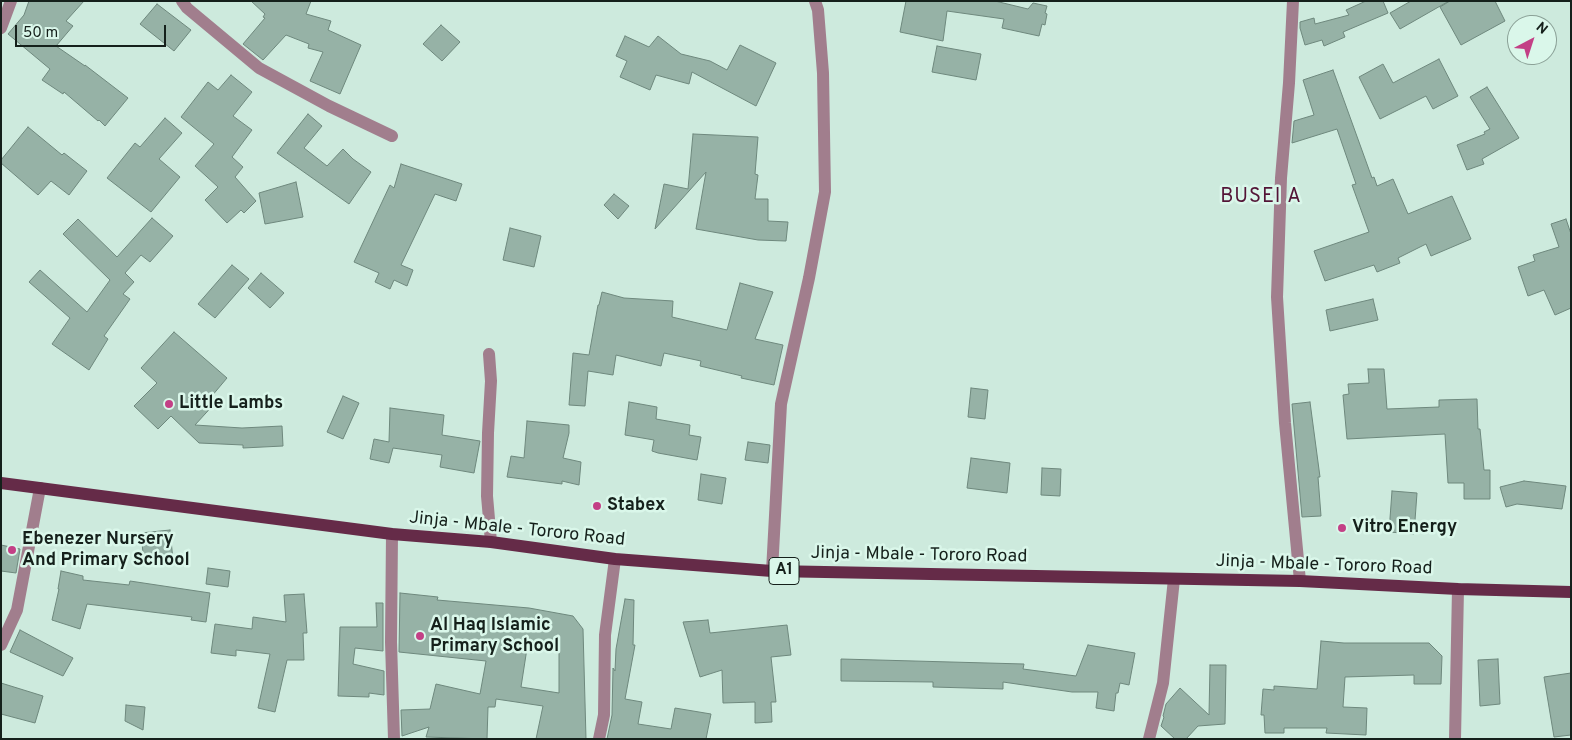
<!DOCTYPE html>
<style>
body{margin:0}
#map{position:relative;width:1572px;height:740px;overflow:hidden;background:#cdeadd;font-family:Overpass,sans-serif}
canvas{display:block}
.frame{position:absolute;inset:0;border:2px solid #15201b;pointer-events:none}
.north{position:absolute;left:1507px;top:15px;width:50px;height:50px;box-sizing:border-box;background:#daf7ea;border:1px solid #8ba197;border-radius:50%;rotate:40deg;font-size:14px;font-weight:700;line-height:20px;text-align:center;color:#15201b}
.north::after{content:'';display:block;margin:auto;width:18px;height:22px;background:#c34086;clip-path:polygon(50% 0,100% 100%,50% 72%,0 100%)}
.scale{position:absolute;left:15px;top:25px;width:151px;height:22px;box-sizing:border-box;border:2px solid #15201b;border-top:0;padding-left:6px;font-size:15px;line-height:18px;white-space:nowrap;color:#15201b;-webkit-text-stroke:4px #daf7ea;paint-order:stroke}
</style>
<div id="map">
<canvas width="1572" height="740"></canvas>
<div class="frame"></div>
<div class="north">N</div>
<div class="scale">50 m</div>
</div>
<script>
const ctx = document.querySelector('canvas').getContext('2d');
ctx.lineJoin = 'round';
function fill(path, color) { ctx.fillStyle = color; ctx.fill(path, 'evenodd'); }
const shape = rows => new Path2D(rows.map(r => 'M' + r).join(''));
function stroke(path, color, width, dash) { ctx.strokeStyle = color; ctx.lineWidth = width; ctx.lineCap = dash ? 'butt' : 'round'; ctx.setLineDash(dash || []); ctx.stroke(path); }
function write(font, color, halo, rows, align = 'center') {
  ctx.font = font + ' Overpass,sans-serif'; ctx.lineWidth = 5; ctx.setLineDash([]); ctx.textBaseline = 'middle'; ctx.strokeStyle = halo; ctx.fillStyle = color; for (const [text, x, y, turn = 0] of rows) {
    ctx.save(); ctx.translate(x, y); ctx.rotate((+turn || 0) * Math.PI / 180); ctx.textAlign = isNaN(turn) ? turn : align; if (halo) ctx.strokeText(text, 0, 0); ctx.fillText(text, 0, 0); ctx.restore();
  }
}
const building = shape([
 [29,1,84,1,66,21,73,26,56,46,85,66,85,65,128,98,105,126,99,120,98,121,64,92,63,94,42,80,50,69,8,34,24,15,29,1],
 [251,1,311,1,306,14,331,21,328,30,361,45,340,94,310,81,323,52,308,48,309,44,286,35,263,60,243,44,265,18,263,17,265,14,251,1],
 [906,1,995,1,1028,9,1033,3,1047,6,1045,13,1047,14,1045,25,1042,24,1039,36,1002,28,1004,19,947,11,943,41,900,32,906,1],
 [1366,1,1383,1,1388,13,1343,32,1345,37,1324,46,1322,40,1305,45,1300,28,1300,22,1314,18,1315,24,1349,15,1346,10,1366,1],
 [1411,1,1449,1,1400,29,1390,13,1411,1],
 [1450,1,1495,1,1505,21,1461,45,1440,7,1450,1],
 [157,4,191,30,174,51,140,24,157,4],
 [441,25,460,42,442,61,423,44,441,25],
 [625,36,649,47,658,36,681,54,710,61,727,70,740,45,776,63,756,106,692,72,689,84,656,75,650,90,620,77,627,61,616,56,625,36],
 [937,46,981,54,976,80,932,72,937,46],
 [1439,59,1458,96,1433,109,1426,96,1380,119,1359,77,1383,64,1393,83,1439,59],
 [1333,70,1372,178,1374,177,1377,186,1393,179,1408,214,1452,196,1471,239,1431,256,1426,244,1398,258,1400,263,1377,272,1374,265,1325,281,1314,251,1369,232,1352,185,1356,184,1337,129,1292,143,1294,121,1314,115,1303,80,1333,70],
 [231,75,252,92,233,116,252,130,232,157,243,167,235,177,256,201,244,213,241,210,227,223,205,200,218,187,195,166,214,144,181,117,208,82,218,90,231,75],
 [1487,87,1519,138,1482,159,1484,164,1467,170,1457,145,1485,134,1484,132,1490,129,1470,97,1487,87],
 [308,114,322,126,304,148,327,166,343,149,353,159,371,172,349,204,277,153,308,114],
 [165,118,182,133,159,159,180,177,151,212,107,178,135,143,140,147,165,118],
 [28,127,62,155,64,153,87,171,69,195,51,181,38,195,1,163,1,160,28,127],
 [693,134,758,137,755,174,758,175,755,199,768,199,768,221,788,222,786,241,758,240,696,229,706,172,655,229,664,184,688,189,693,134],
 [401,164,462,184,456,201,435,194,401,265,413,270,407,286,394,280,390,289,375,282,379,273,354,262,390,185,394,188,401,164],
 [296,182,303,217,265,224,259,193,296,182],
 [614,194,629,206,618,219,604,205,614,194],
 [152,218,173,236,150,262,141,255,125,273,134,282,123,294,130,299,104,336,108,339,89,370,52,344,70,318,29,282,40,270,87,312,110,280,63,234,78,219,117,257,152,218],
 [1566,219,1571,234,1571,308,1555,315,1544,290,1528,296,1518,267,1535,261,1533,255,1559,247,1551,224,1566,219],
 [510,228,541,236,534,267,503,260,510,228],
 [232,265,249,279,215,318,198,304,232,265],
 [261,273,284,293,270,308,248,288,261,273],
 [740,283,773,292,755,339,783,345,774,385,741,378,742,376,700,366,701,361,664,353,661,366,616,355,613,375,588,371,585,406,569,405,573,353,589,355,598,305,599,305,602,292,624,298,673,301,672,317,727,330,740,283],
 [1373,299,1378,320,1330,331,1326,310,1373,299],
 [174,332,227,378,211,397,216,402,195,425,242,428,282,426,283,446,243,448,243,445,199,443,171,416,158,429,134,406,157,383,141,368,174,332],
 [1368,369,1384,369,1387,409,1439,407,1439,400,1477,399,1478,429,1480,429,1484,470,1490,470,1490,499,1464,499,1464,483,1448,483,1445,434,1347,439,1343,395,1349,394,1348,384,1369,383,1368,369],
 [971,388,988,390,985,419,968,417,971,388],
 [343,396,359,403,343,439,327,432,343,396],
 [629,402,657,407,656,419,690,425,689,435,701,437,697,460,658,453,652,451,654,440,625,435,629,402],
 [1310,402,1320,477,1318,477,1321,516,1302,517,1292,404,1310,402],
 [390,408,444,415,442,435,480,441,474,473,440,467,442,455,393,448,389,463,370,459,374,439,389,442,390,408],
 [527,421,569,425,569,433,563,458,581,462,579,485,562,481,562,484,507,477,511,456,524,458,527,421],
 [748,442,770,445,768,463,745,460,748,442],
 [971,458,1010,463,1007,493,967,488,971,458],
 [1042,468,1061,469,1060,496,1041,495,1042,468],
 [701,474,726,478,722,504,698,500,701,474],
 [1524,481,1566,486,1562,509,1517,504,1506,507,1500,487,1524,481],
 [1392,491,1417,493,1414,534,1389,532,1392,491],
 [170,530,173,560,144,563,141,533,170,530],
 [1,545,20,549,16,573,1,571,1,545],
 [208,568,230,571,228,587,206,584,208,568],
 [61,571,83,576,83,580,129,585,130,581,210,593,206,622,191,620,192,617,87,604,80,629,52,620,59,589,58,589,61,571],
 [400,593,438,597,437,600,529,608,573,616,583,629,586,739,536,739,543,706,496,699,495,707,488,707,487,739,426,737,429,727,402,736,401,710,430,709,436,684,480,694,486,661,399,652,400,593],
 [528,642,559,644,559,693,521,687,528,642],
 [304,594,307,633,303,633,304,660,287,660,275,712,258,708,270,654,236,650,236,656,211,653,215,624,252,629,253,617,286,622,284,595,304,594],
 [625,599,634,600,633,645,635,645,625,699,642,702,638,724,671,729,675,708,711,714,706,739,607,739,612,715,613,668,615,671,616,649,625,599],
 [376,603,383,603,383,651,355,648,353,664,384,671,384,695,369,693,369,697,338,696,340,627,377,627,376,603],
 [708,620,710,633,787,625,791,655,771,657,776,702,771,702,772,722,755,723,755,702,723,703,722,670,700,677,683,622,708,620],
 [20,630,73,658,63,676,10,652,20,630],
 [1321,641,1344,643,1429,643,1442,656,1441,684,1414,684,1414,675,1345,677,1343,707,1367,708,1366,735,1326,733,1327,728,1284,728,1284,733,1265,733,1264,715,1261,715,1263,689,1274,690,1274,686,1317,689,1321,641],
 [1088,645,1135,653,1129,685,1120,683,1118,693,1116,693,1114,711,1096,708,1098,692,1072,692,1003,682,1003,689,933,687,933,682,841,681,841,659,1024,664,1023,669,1076,676,1088,645],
 [1498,659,1500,704,1480,706,1478,660,1498,659],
 [1210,665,1226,665,1225,724,1198,726,1186,739,1175,739,1161,726,1164,717,1163,716,1166,704,1180,688,1209,715,1210,665],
 [1571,673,1571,735,1554,737,1544,677,1571,673],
 [1,683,43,696,35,723,1,714,1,683],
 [126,705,145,707,143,730,125,721,126,705]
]);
fill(building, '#96b2a6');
stroke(building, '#6e887d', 1);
stroke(shape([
 [182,1,187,8,259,68,329,106,392,136],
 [1293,1,1289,83,1281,178,1277,297,1285,423,1300,581],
 [1,28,11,1],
 [489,354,491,381,488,433,487,496,491,542],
 [392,534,391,642,394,739],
 [772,571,781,404,809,278,825,192,823,73,818,10,815,1],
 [1,645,17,610,40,488],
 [599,739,604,715,605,635,615,559],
 [1149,739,1163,683,1174,579],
 [1455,739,1458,589]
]), '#a17e8d', 12);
stroke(shape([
 [1,483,392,534,491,542,615,559,772,571,1300,581,1458,589,1571,592]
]), '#652b48', 12);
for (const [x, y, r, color] of [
 [169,404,5,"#c34086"],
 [597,506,5,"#c34086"],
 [1342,528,5,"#c34086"],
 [12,550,5,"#c34086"],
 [420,636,5,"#c34086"]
]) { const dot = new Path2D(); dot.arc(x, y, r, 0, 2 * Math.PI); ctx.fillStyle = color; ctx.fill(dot); stroke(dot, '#daf7ea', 2); }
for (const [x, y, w] of [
 [784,571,30]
]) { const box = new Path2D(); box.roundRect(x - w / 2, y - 13.5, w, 27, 4); ctx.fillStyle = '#daf7ea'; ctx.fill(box); stroke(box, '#15201b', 1); }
write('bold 16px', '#15201b', null, [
 ["A1",784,571]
]);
write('bold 18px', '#15201b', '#daf7ea', [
 ["Little Lambs",179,404],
 ["Stabex",607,506],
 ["Vitro Energy",1352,528],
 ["Ebenezer Nursery",22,540],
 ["And Primary School",22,561],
 ["Al Haq Islamic",430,626],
 ["Primary School",430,647]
], 'left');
write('18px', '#15201b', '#daf7ea', [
 ["Jinja - Mbale - Tororo Road",517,530,6],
 ["Jinja - Mbale - Tororo Road",919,556,1],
 ["Jinja - Mbale - Tororo Road",1324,566,2]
]);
ctx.letterSpacing = '1px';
write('20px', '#531436', '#daf7ea', [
 ["BUSEI A",1261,198]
]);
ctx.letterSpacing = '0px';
</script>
